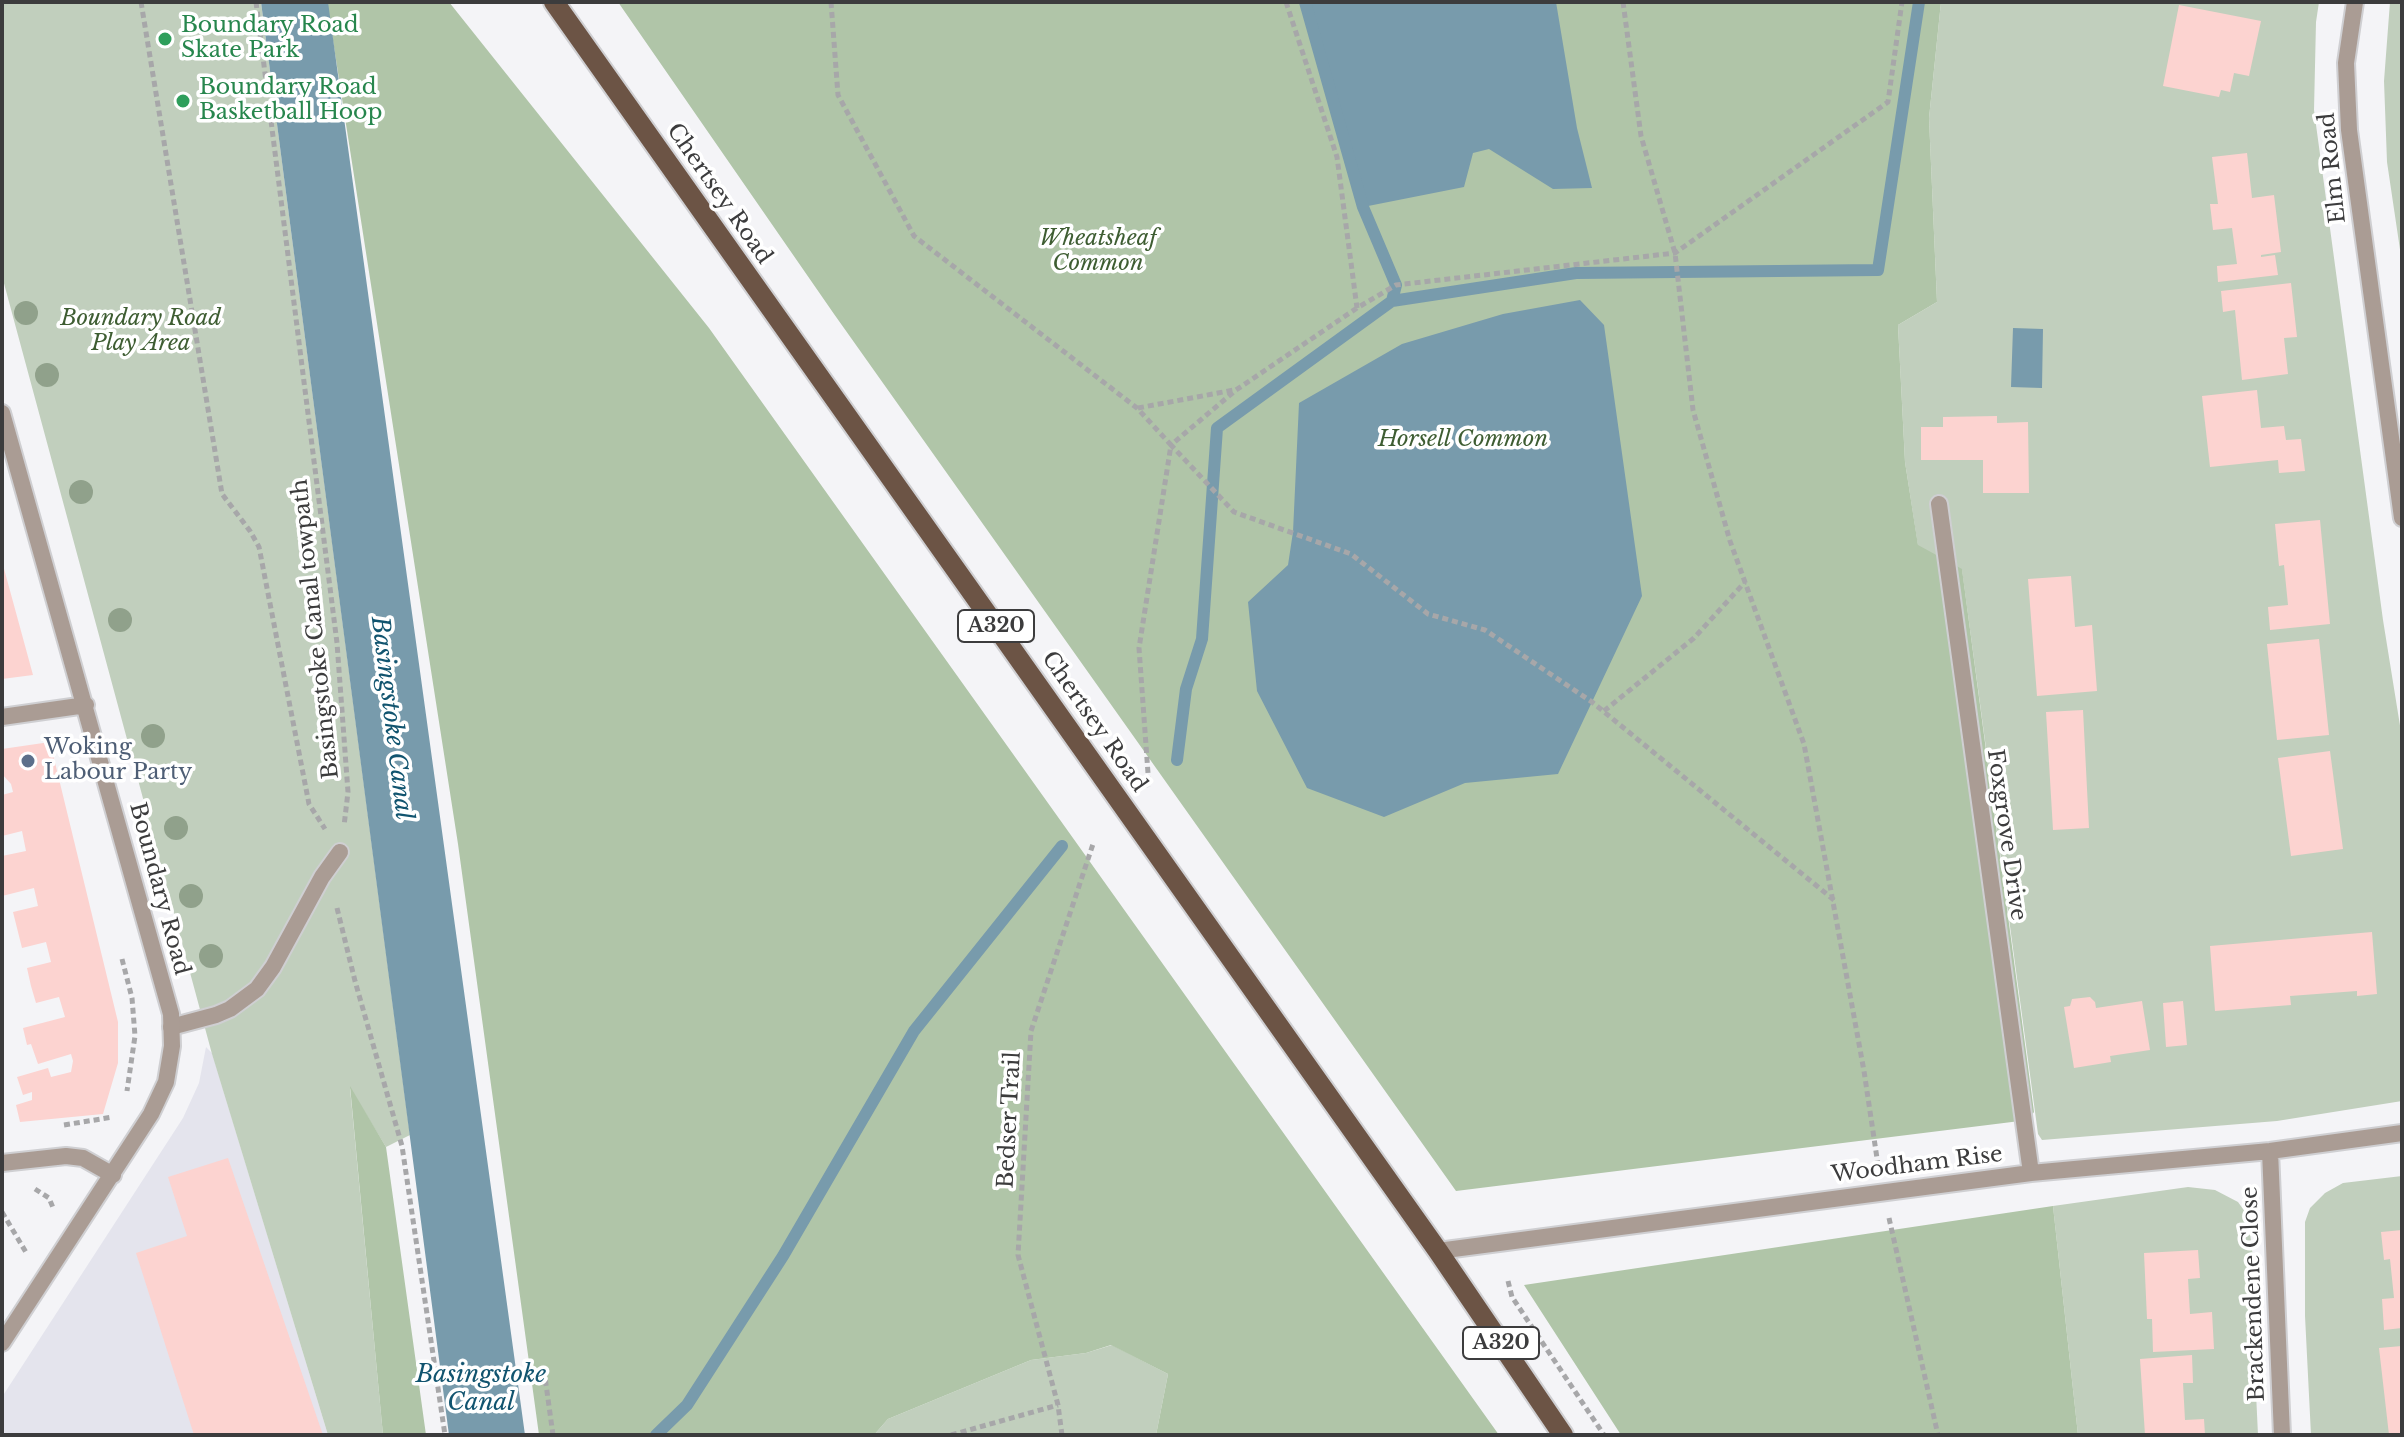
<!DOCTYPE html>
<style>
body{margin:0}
#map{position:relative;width:2404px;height:1437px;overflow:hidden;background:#f4f4f7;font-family:"Libre Baskerville",serif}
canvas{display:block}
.frame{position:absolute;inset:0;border:4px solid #3c3c3d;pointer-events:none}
</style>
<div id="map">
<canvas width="2404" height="1437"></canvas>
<div class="frame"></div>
</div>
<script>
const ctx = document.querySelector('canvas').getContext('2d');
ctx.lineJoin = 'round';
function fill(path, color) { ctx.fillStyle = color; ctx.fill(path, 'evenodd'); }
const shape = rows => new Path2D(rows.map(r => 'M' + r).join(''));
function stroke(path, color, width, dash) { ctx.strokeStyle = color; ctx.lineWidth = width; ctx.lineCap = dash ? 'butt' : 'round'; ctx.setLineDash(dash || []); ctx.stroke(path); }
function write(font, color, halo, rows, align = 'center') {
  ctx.font = font + ' "Libre Baskerville",serif'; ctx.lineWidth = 7; ctx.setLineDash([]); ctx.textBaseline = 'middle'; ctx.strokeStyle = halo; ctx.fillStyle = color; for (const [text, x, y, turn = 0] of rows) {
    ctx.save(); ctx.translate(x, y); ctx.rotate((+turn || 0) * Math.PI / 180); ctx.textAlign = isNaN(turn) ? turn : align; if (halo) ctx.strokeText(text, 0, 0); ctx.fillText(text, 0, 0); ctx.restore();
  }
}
fill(shape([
 [206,1047,212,1053,328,1435,2,1435,2,1397,183,1118,199,1083]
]), '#e4e4ed');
fill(shape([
 [2,2,261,2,410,1135,386,1147,350,1088,383,1435,328,1435,212,1054,2,276],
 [1941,2,2319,2,2316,22,2314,110,2383,620,2402,738,2402,1101,2277,1121,2042,1140,2038,1134,1962,570,1918,546,1905,462,1898,325,1937,302,1929,118],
 [2390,2,2402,2,2402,263,2387,162,2384,81],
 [2402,1176,2402,1435,2311,1435,2305,1316,2305,1222,2310,1208,2325,1193,2343,1183],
 [2188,1187,2215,1190,2238,1202,2248,1216,2256,1283,2252,1309,2258,1435,2078,1435,2053,1206],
 [1112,1345,1168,1374,1156,1435,874,1435,888,1419,1031,1360,1086,1353]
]), '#c1cfbd');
fill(shape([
 [327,2,449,2,709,328,1499,1435,1156,1435,1168,1374,1111,1345,1086,1353,1031,1360,888,1419,874,1435,539,1435,458,844],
 [618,2,1941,2,1929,118,1937,302,1898,325,1905,462,1918,545,1962,569,2034,1112,2028,1120,1456,1191,834,314],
 [350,1086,386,1147,426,1435,383,1435],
 [2053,1206,2078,1435,1621,1435,1524,1285]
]), '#b0c5a8');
fill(shape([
 [261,2,328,2,525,1435,449,1435],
 [1305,2,1556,2,1577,128,1592,188,1553,189,1489,149,1473,153,1464,187,1363,207],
 [1580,300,1604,325,1642,596,1558,774,1465,783,1384,817,1307,788,1257,691,1248,602,1288,565,1293,532,1299,403,1402,344,1503,314],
 [2013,328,2043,329,2042,388,2011,387]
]), '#789bac');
stroke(shape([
 [1305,2,1363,207,1396,285,1392,301],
 [1177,760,1186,689,1202,639,1217,428,1392,301,1576,273,1878,270,1919,2],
 [656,1435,687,1405,783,1256,914,1031,1062,846]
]), '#789bac', 12);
fill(shape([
 [2179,5,2261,21,2249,76,2234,73,2230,92,2221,90,2219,97,2163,86],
 [2247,153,2252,198,2274,195,2281,252,2261,255,2261,257,2275,255,2278,275,2218,282,2217,266,2237,264,2232,228,2213,230,2210,204,2218,204,2212,157],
 [2291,283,2297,337,2284,338,2288,374,2242,380,2235,310,2223,312,2221,291],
 [2257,390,2261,428,2284,426,2286,440,2301,439,2305,471,2279,473,2278,460,2210,467,2202,396],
 [1997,416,1997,423,2028,422,2029,493,1983,493,1983,460,1921,460,1921,427,1943,427,1943,417],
 [2320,520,2330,624,2270,630,2268,607,2288,605,2284,565,2279,566,2275,524],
 [2,565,3,565,33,675,2,679],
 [2071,576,2075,627,2092,625,2097,691,2037,696,2028,579],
 [2319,639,2329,735,2277,740,2267,644],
 [2083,710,2089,828,2053,830,2046,712],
 [50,742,118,1022,118,1063,103,1114,20,1122,16,1105,32,1100,32,1092,23,1095,17,1077,48,1068,51,1077,71,1072,73,1061,71,1054,38,1064,31,1044,27,1045,23,1028,65,1017,59,997,36,1003,31,986,27,968,51,962,46,942,22,948,13,912,38,906,34,888,2,896,2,856,26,851,22,831,2,836,2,795,13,792,11,784,2,774,2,749],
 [2330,751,2343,849,2291,856,2278,758],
 [2372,932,2377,994,2357,996,2357,991,2290,996,2291,1005,2215,1011,2210,946],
 [2090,997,2095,1002,2096,1008,2142,1001,2150,1050,2110,1056,2111,1062,2074,1068,2064,1007,2070,1006,2072,999],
 [2183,1001,2187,1045,2166,1047,2163,1003],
 [228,1158,323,1435,194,1435,136,1253,187,1236,168,1177],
 [2402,1230,2402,1328,2384,1330,2382,1299,2394,1298,2390,1259,2384,1260,2381,1232],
 [2198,1250,2200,1278,2188,1279,2190,1314,2212,1312,2214,1349,2153,1352,2152,1319,2147,1319,2144,1253],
 [2402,1346,2402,1435,2389,1435,2379,1348],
 [2192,1355,2193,1383,2183,1383,2185,1420,2204,1419,2205,1435,2145,1435,2140,1359]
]), '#fcd3d0');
const service = shape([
 [171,1027,216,1015,230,1009,257,989,273,967,322,877,340,852]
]);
const minor = shape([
 [2355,2,2346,63,2349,130,2402,518],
 [2,413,171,1014,172,1046,166,1082,151,1114,2,1343],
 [1939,504,2031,1173],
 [2,717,86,705],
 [2270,1151,2282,1435],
 [2,1163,66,1156,83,1158,113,1175],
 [1438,1251,2031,1173,2270,1151,2402,1133]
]);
const primary = shape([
 [554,2,1438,1251,1563,1435]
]);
stroke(service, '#cfcfd2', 20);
stroke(minor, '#cfcfd2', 20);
stroke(primary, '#cfcfd2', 24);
stroke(shape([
 [141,2,222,494,250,531,259,547,309,804,325,829],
 [256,2,337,643,348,792,344,826],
 [831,2,838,95,914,236,1137,408,1171,445,1139,648,1149,787],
 [1286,2,1337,157,1357,308],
 [1623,2,1641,136,1675,253,1693,410,1730,541,1804,744,1864,1071,1878,1165],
 [1138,408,1234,390],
 [1604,711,1694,638,1745,582],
 [1834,900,1592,702,1485,630,1428,614,1351,554,1234,512,1171,445,1236,390,1357,308,1396,285,1675,253,1888,102,1902,2],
 [337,908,355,981,402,1146,445,1435],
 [122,959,132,998,135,1036,127,1091],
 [64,1125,113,1117],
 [35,1189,49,1198,54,1210],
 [2,1212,27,1254],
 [1889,1218,1938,1435],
 [1508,1281,1512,1297,1604,1435],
 [544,1370,553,1435],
 [951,1435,1058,1405],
 [1062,1435,1058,1405,1018,1255,1031,1031,1094,841]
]), '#a7a7a9', 5, [6, 4]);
stroke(service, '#aa9c94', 16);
stroke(minor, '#aa9c94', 16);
stroke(primary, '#6c5445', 20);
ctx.fillStyle = '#90a18b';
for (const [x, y] of [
 [26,313],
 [47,375],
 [81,492],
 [120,620],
 [153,736],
 [176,828],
 [191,896],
 [211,956]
]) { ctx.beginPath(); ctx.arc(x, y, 12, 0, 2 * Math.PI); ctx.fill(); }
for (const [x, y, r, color] of [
 [165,39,8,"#2e9e5b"],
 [183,101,8,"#2e9e5b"],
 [28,761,8,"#5c6f8a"]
]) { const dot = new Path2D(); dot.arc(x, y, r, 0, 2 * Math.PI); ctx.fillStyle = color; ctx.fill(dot); stroke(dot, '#fff', 3); }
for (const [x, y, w] of [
 [996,626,76],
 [1501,1343,76]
]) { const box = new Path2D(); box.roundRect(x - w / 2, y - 16, w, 32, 6); ctx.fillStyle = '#fff'; ctx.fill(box); stroke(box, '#3c3c3d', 2); }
write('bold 20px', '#3c3c3d', null, [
 ["A320",996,626],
 ["A320",1501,1343]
]);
write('22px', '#27864d', '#fff', [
 ["Boundary Road",181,26],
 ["Skate Park",181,51],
 ["Boundary Road",199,88],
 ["Basketball Hoop",199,113]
], 'left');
write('22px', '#3c3c3d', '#fff', [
 ["Elm Road",2333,168,-96],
 ["Chertsey Road",719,194,55],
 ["Basingstoke Canal towpath",316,629,-96],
 ["Chertsey Road",1094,722,55],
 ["Foxgrove Drive",2006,835,82],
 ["Boundary Road",159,889,75],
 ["Bedser Trail",1010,1120,-87],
 ["Woodham Rise",1917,1165,-7],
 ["Brackendene Close",2254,1294,-92]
]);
write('italic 22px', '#3e5d32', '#fff', [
 ["Wheatsheaf",1098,239],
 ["Common",1098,264],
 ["Boundary Road",141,319],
 ["Play Area",141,344],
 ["Horsell Common",1463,440]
]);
write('22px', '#4e5e75', '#fff', [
 ["Woking",44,748],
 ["Labour Party",44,773]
], 'left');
write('italic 24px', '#11546f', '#fff', [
 ["Basingstoke Canal",391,718,83],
 ["Basingstoke",481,1375],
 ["Canal",481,1403]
]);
</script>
